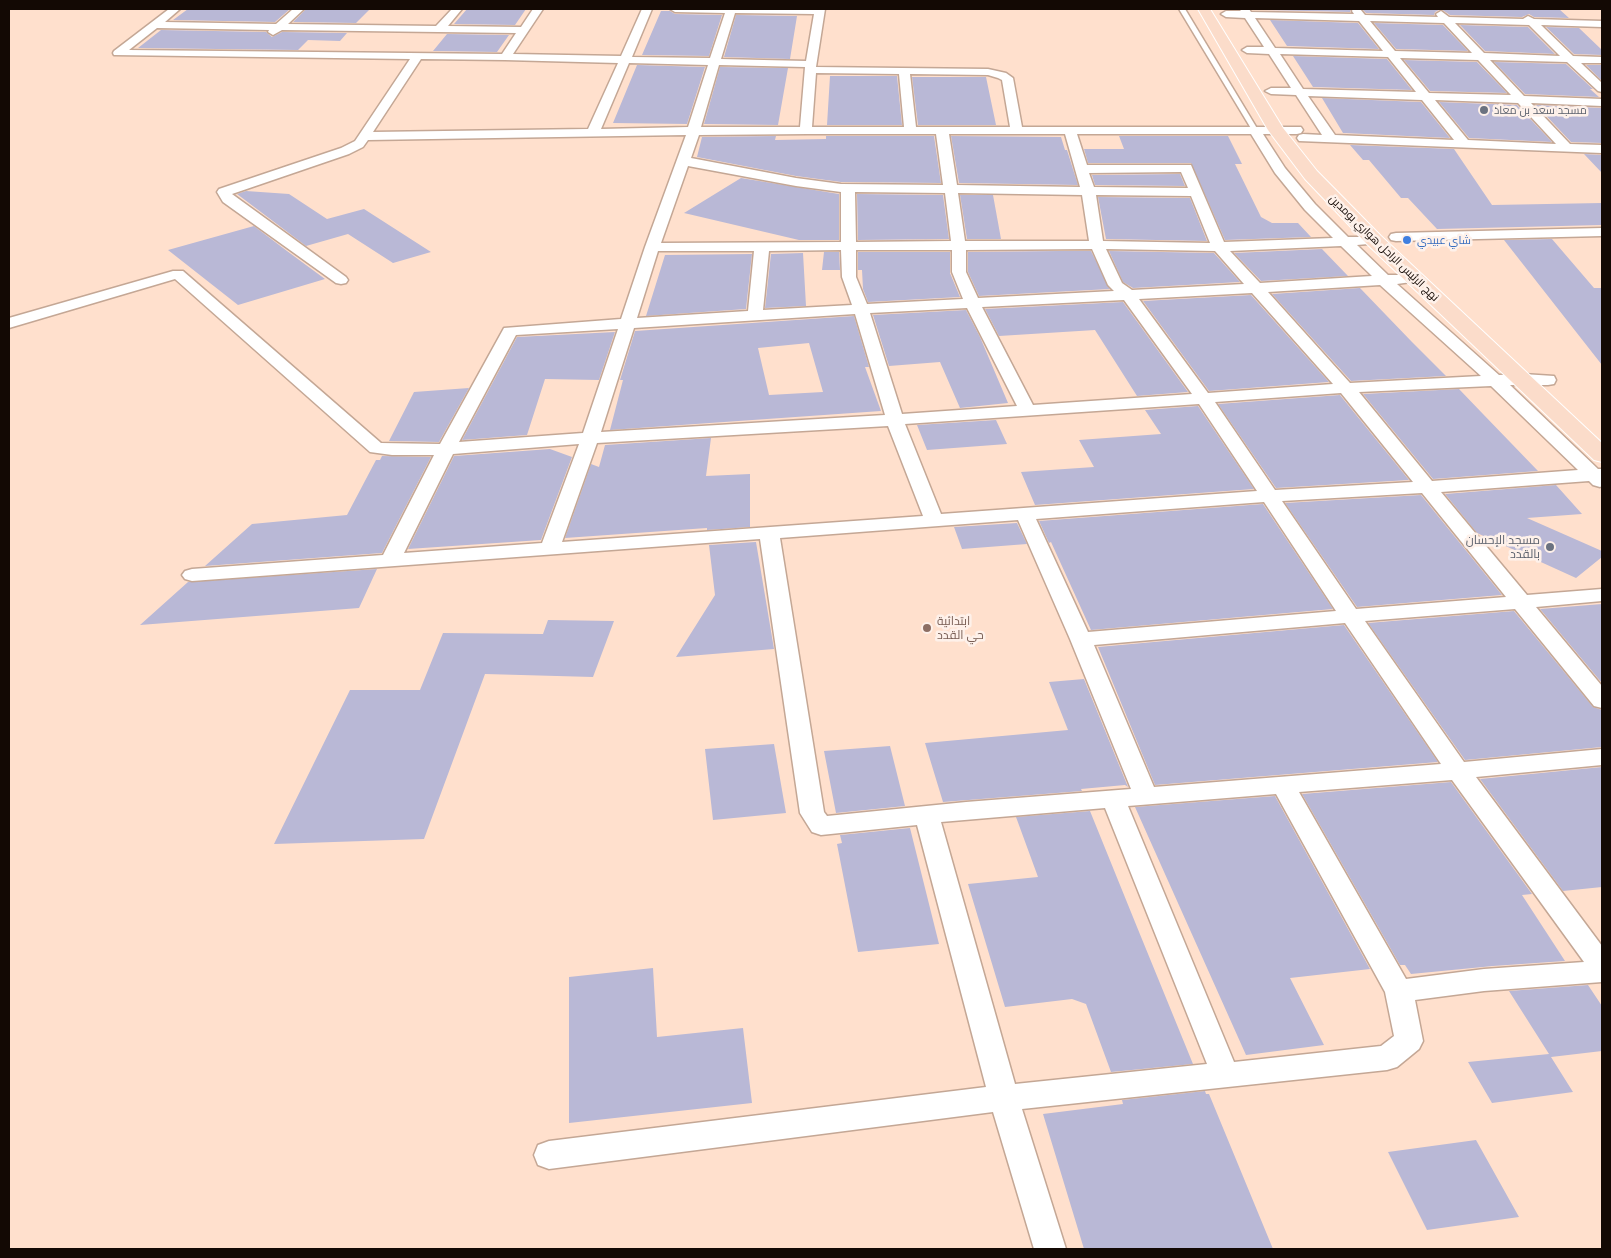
<!DOCTYPE html>
<meta charset="utf-8">
<style>
body{margin:0}
#map{position:relative;width:1611px;height:1258px;overflow:hidden;background:#ffe0cd;font-family:Lato,sans-serif}
canvas{display:block}
.frame{position:absolute;inset:0;border:10px solid #130904;pointer-events:none}
</style>
<div id="map">
<canvas width="1611" height="1258"></canvas>
<div class="frame"></div>
</div>
<script>
const ctx = document.querySelector('canvas').getContext('2d');
ctx.lineJoin = 'round';
function fill(path, color) { ctx.fillStyle = color; ctx.fill(path, 'evenodd'); }
const shape = rows => new Path2D(rows.map(r => 'M' + r).join(''));
function stroke(path, color, width, dash) { ctx.strokeStyle = color; ctx.lineWidth = width; ctx.lineCap = dash ? 'butt' : 'round'; ctx.setLineDash(dash || []); ctx.stroke(path); }
function write(font, color, halo, rows, align = 'center') {
  ctx.font = font + ' Lato,Cairo,sans-serif'; ctx.lineWidth = 5; ctx.setLineDash([]); ctx.textBaseline = 'middle'; ctx.strokeStyle = halo; ctx.fillStyle = color; for (const [text, x, y, turn = 0] of rows) {
    ctx.save(); ctx.translate(x, y); ctx.rotate((+turn || 0) * Math.PI / 180); ctx.textAlign = isNaN(turn) ? turn : align; if (halo) ctx.strokeText(text, 0, 0); ctx.fillText(text, 0, 0); ctx.restore();
  }
}
fill(shape([
 [188,9,290,9,275,22,173,20],
 [306,9,370,9,356,23,293,22],
 [467,9,526,9,515,25,454,24],
 [1263,9,1351,9,1350,12,1264,10],
 [1362,9,1559,9,1569,18,1534,17,1529,14,1522,17,1450,15,1441,9,1435,12,1434,15,1366,13],
 [661,11,670,11,675,14,722,15,709,56,642,55],
 [736,15,797,16,790,59,724,57],
 [1270,20,1358,23,1379,49,1287,46],
 [1374,23,1443,25,1468,51,1396,49],
 [1460,25,1528,27,1555,54,1485,51],
 [1546,27,1579,28,1602,50,1602,55,1574,54],
 [161,30,266,32,272,37,282,32,347,33,340,41,308,40,298,50,138,48],
 [447,34,509,35,497,52,433,51],
 [1293,56,1387,59,1412,90,1313,87],
 [1404,60,1477,62,1507,93,1430,91],
 [1494,62,1566,64,1593,89,1590,89,1599,97,1525,94],
 [637,65,705,67,687,124,613,123],
 [1586,65,1602,65,1602,81],
 [720,67,788,68,778,125,704,124],
 [830,76,897,76,902,125,827,125],
 [912,77,986,77,996,125,918,125],
 [1322,98,1421,102,1450,138,1343,133],
 [1439,102,1517,105,1552,142,1469,138],
 [1536,105,1602,108,1602,143,1571,142],
 [776,136,775,140,826,139,826,136,934,136,941,183,841,182,796,176,697,157,702,137],
 [951,136,1061,137,1065,150,1067,150,1078,185,959,183],
 [1119,136,1228,136,1242,164,1235,164,1261,217,1272,223,1298,223,1311,237,1225,240,1191,163,1088,163,1084,149,1124,149],
 [1350,145,1454,149,1492,205,1602,203,1602,225,1437,229,1408,198,1401,198,1369,160,1363,160],
 [1584,154,1602,155,1602,173],
 [1180,174,1185,186,1095,185,1092,175],
 [741,178,839,194,839,240,799,240,684,213],
 [246,191,289,194,327,219,364,209,431,252,393,263,348,234,306,246,237,194],
 [857,194,943,195,949,239,858,240],
 [960,195,993,195,1001,239,967,239],
 [1098,197,1190,198,1207,241,1106,239],
 [254,226,287,251,325,279,238,305,168,250],
 [1552,239,1594,288,1602,288,1602,365,1504,240],
 [1322,249,1348,276,1261,281,1234,253],
 [1059,251,1091,251,1110,289,979,296,968,272,968,252],
 [1109,251,1214,253,1240,282,1133,288,1123,282],
 [824,252,839,252,840,270,822,270],
 [858,252,950,252,950,273,960,297,868,302,863,289,862,270,858,270],
 [803,253,806,306,765,308,771,254],
 [752,254,746,309,646,316,665,255],
 [1360,288,1412,342,1446,376,1351,381,1272,294],
 [1251,295,1329,382,1209,391,1143,301],
 [1123,302,1188,392,1137,396,1095,330,999,336,985,309],
 [966,310,980,337,1008,403,960,408,940,362,889,366,873,315],
 [854,316,869,367,865,367,881,411,610,430,623,380,620,380,635,331],
 [809,343,823,392,769,395,758,348],
 [615,332,599,380,545,379,527,435,462,440,517,337],
 [469,388,439,442,389,441,414,392],
 [1459,389,1483,414,1538,471,1433,479,1363,394],
 [1340,395,1409,480,1276,488,1218,404],
 [1198,406,1254,489,1035,505,1021,472,1094,467,1079,440,1161,434,1145,410],
 [996,420,1007,444,927,450,917,425],
 [711,438,706,476,750,474,750,527,707,530,707,528,565,538,591,464,599,467,605,445],
 [550,449,572,457,541,540,408,549,454,456],
 [382,456,431,457,382,553,205,566,252,524,347,515,376,460,380,460],
 [1556,485,1582,514,1527,518,1602,551,1602,557,1576,578,1477,533,1445,494],
 [1421,495,1502,595,1357,607,1285,503],
 [1263,504,1333,609,1091,630,1051,542,1049,543,1039,521],
 [1017,523,1027,544,962,549,954,527],
 [756,542,774,649,676,657,715,595,709,545],
 [377,569,359,608,140,625,188,582],
 [1602,604,1602,683,1540,609],
 [1514,611,1593,707,1602,710,1602,747,1465,760,1368,623],
 [548,620,614,621,593,677,485,674,424,839,274,844,350,690,420,690,443,633,543,634],
 [1344,625,1438,762,1155,785,1098,647],
 [1084,679,1128,787,1125,785,1081,789,1082,791,943,802,925,743,1068,730,1049,682],
 [774,744,786,813,713,820,705,749],
 [890,746,905,806,836,813,824,751],
 [1602,767,1602,887,1563,891,1480,779],
 [1451,782,1532,894,1522,895,1565,961,1493,966,1411,974,1405,965,1400,965,1302,794],
 [1275,796,1370,969,1290,978,1324,1045,1246,1055,1135,807],
 [1090,811,1137,927,1193,1064,1111,1072,1086,1004,1072,999,1005,1007,968,884,1038,877,1016,817],
 [910,828,939,944,858,952,837,844,842,843,840,835],
 [653,968,657,1037,743,1028,752,1103,569,1123,569,977],
 [1588,985,1602,1006,1602,1051,1551,1057,1573,1092,1492,1103,1468,1062,1549,1054,1509,991],
 [1205,1091,1206,1094,1209,1094,1273,1249,1084,1249,1043,1114,1123,1104,1122,1100],
 [1476,1140,1519,1217,1427,1230,1388,1152]
]), '#b9b8d6');
const service = shape([
 [1179,9,1185,9,1258,130,1257,131,1252,130,1179,9]
]);
const minor = shape([
 [169,9,180,9,165,22,276,24,293,9,304,9,288,24,436,26,452,9,462,9,448,26,521,27,533,9,543,9,513,54,621,56,642,9,652,9,632,57,710,58,725,13,675,12,670,9,825,9,816,67,988,69,1006,73,1013,78,1022,127,1301,127,1303,130,1301,133,1297,134,1263,134,1285,168,1315,204,1348,237,1379,237,1381,240,1379,243,1357,245,1388,275,1418,275,1420,278,1418,281,1397,284,1499,375,1523,374,1554,376,1556,380,1554,384,1548,385,1510,385,1598,469,1602,469,1602,486,1600,487,1593,485,1589,481,1441,492,1527,595,1602,589,1602,601,1536,607,1602,686,1602,708,1594,706,1515,609,1365,621,1464,762,1602,749,1602,765,1476,777,1602,946,1602,982,1484,991,1415,1000,1423,1041,1419,1049,1397,1067,1387,1070,1022,1109,1066,1249,1034,1249,993,1112,549,1169,538,1165,534,1155,538,1145,549,1141,986,1087,917,825,821,835,812,832,800,813,760,539,192,581,185,579,182,575,185,571,192,569,383,555,434,455,392,455,370,452,175,279,9,328,9,318,173,271,183,271,381,443,440,444,504,328,621,319,645,247,686,135,368,140,363,147,349,154,232,194,346,277,348,280,346,283,341,284,336,283,223,202,217,192,219,189,341,148,355,141,410,59,114,55,113,53,114,51,169,9],
 [735,13,814,14,806,61,721,59,735,13],
 [157,28,269,30,268,32,273,35,282,30,516,33,502,54,129,50,157,28],
 [421,59,505,60,618,63,588,129,373,132,421,59],
 [629,63,708,65,688,127,601,129,629,63],
 [719,65,805,67,800,127,701,127,719,65],
 [816,73,899,74,904,127,812,127,816,73],
 [910,74,988,75,998,78,1002,80,1010,127,916,127,910,74],
 [807,134,936,134,943,185,841,184,796,178,691,158,699,135,807,134],
 [949,134,1065,134,1080,187,957,185,949,134],
 [1077,134,1251,134,1275,173,1305,210,1333,238,1224,242,1191,165,1087,165,1077,134],
 [688,166,796,186,841,192,841,242,661,243,688,166],
 [1181,172,1188,188,1094,187,1089,173,1181,172],
 [855,192,945,193,951,241,856,242,855,192],
 [958,193,1082,195,1089,241,965,241,958,193],
 [1096,195,1191,196,1210,243,1103,241,1096,195],
 [1341,246,1372,276,1260,283,1230,251,1341,246],
 [1092,249,1108,285,1114,291,978,298,966,272,966,250,1092,249],
 [1106,249,1215,251,1244,284,1132,290,1122,283,1106,249],
 [841,250,842,277,852,305,763,310,769,251,841,250],
 [856,250,952,250,952,272,963,299,867,304,856,277,856,250],
 [658,251,754,251,748,311,637,318,658,251],
 [1380,285,1481,376,1350,383,1268,292,1380,285],
 [1252,293,1333,384,1208,393,1139,299,1252,293],
 [1124,300,1192,394,1033,405,982,307,1124,300],
 [967,308,1017,406,902,414,870,313,967,308],
 [855,314,885,415,601,432,634,328,855,314],
 [618,329,583,433,459,442,516,335,618,329],
 [1491,386,1578,470,1432,481,1359,392,1491,386],
 [1341,393,1413,482,1275,490,1215,402,1341,393],
 [1199,404,1257,491,941,514,905,424,1199,404],
 [888,426,923,516,562,542,597,443,888,426],
 [579,444,542,543,404,553,453,454,579,444],
 [1422,493,1506,597,1356,609,1282,501,1422,493],
 [1264,502,1336,611,1088,632,1036,519,1264,502],
 [1018,520,1070,639,1131,789,966,802,827,816,824,812,780,538,1018,520],
 [1345,623,1441,764,1154,787,1094,645,1345,623],
 [1452,780,1584,962,1484,969,1406,979,1299,792,1452,780],
 [1276,794,1385,992,1394,1036,1381,1046,1234,1062,1128,806,1276,794],
 [1105,808,1207,1064,1015,1084,941,822,1105,808],
 [1239,9,1249,9,1251,12,1354,14,1352,11,1353,9,1360,9,1365,15,1438,17,1436,14,1441,11,1449,17,1523,19,1528,16,1534,19,1602,21,1602,27,1541,25,1573,56,1602,57,1602,63,1581,63,1602,83,1602,92,1598,91,1567,62,1490,60,1524,96,1602,99,1602,106,1531,103,1570,144,1602,145,1602,153,1299,141,1297,138,1299,135,1303,134,1322,135,1296,95,1271,94,1265,91,1271,88,1291,88,1269,54,1247,53,1242,50,1247,47,1264,47,1245,18,1226,17,1221,14,1226,11,1241,11,1239,9],
 [1255,18,1359,21,1383,51,1275,48,1255,18],
 [1370,21,1444,23,1472,53,1395,51,1370,21],
 [1455,23,1529,25,1560,56,1484,53,1455,23],
 [1280,54,1388,57,1416,92,1303,89,1280,54],
 [1400,58,1478,60,1511,95,1429,93,1400,58],
 [1308,96,1422,100,1454,140,1335,135,1308,96],
 [1435,100,1518,103,1556,144,1468,140,1435,100],
 [1602,228,1602,236,1396,241,1391,240,1389,237,1391,234,1396,233,1602,228]
]);
const primary = shape([
 [1198,9,1210,9,1283,128,1317,171,1381,236,1602,443,1602,462,1594,460,1367,244,1305,179,1268,130,1198,9]
]);
stroke(service, '#c4a795', 3);
stroke(minor, '#c4a795', 3);
stroke(primary, '#fff', 2);
fill(service, '#fff');
fill(minor, '#fff');
fill(primary, '#fbdcca');
for (const [x, y, r, color] of [
 [1484,110,5,"#6b7280"],
 [1407,240,5,"#3f7fe0"],
 [1550,547,5,"#6b7280"],
 [927,628,5,"#8d6e63"]
]) { const dot = new Path2D(); dot.arc(x, y, r, 0, 2 * Math.PI); ctx.fillStyle = color; ctx.fill(dot); stroke(dot, '#fef1ea', 2); }
write('11px', '#5b616d', '#fef1ea', [
 ["مسجد سعد بن معاذ",1494,110]
], 'left');
write('11px', '#366cbe', '#fef1ea', [
 ["شاي عبيدي",1417,240]
], 'left');
write('11px', '#130904', '#fef1ea', [
 ["نهج الرئيس الراحل هواري بومدين",1384,248,44]
]);
write('12px', '#5b616d', '#fef1ea', [
 ["مسجد الإحسان",1540,540],
 ["بالقدد",1540,554]
], 'right');
write('12px', '#785e54', '#fef1ea', [
 ["ابتدائية",937,621],
 ["حي القدد",937,635]
], 'left');
</script>
